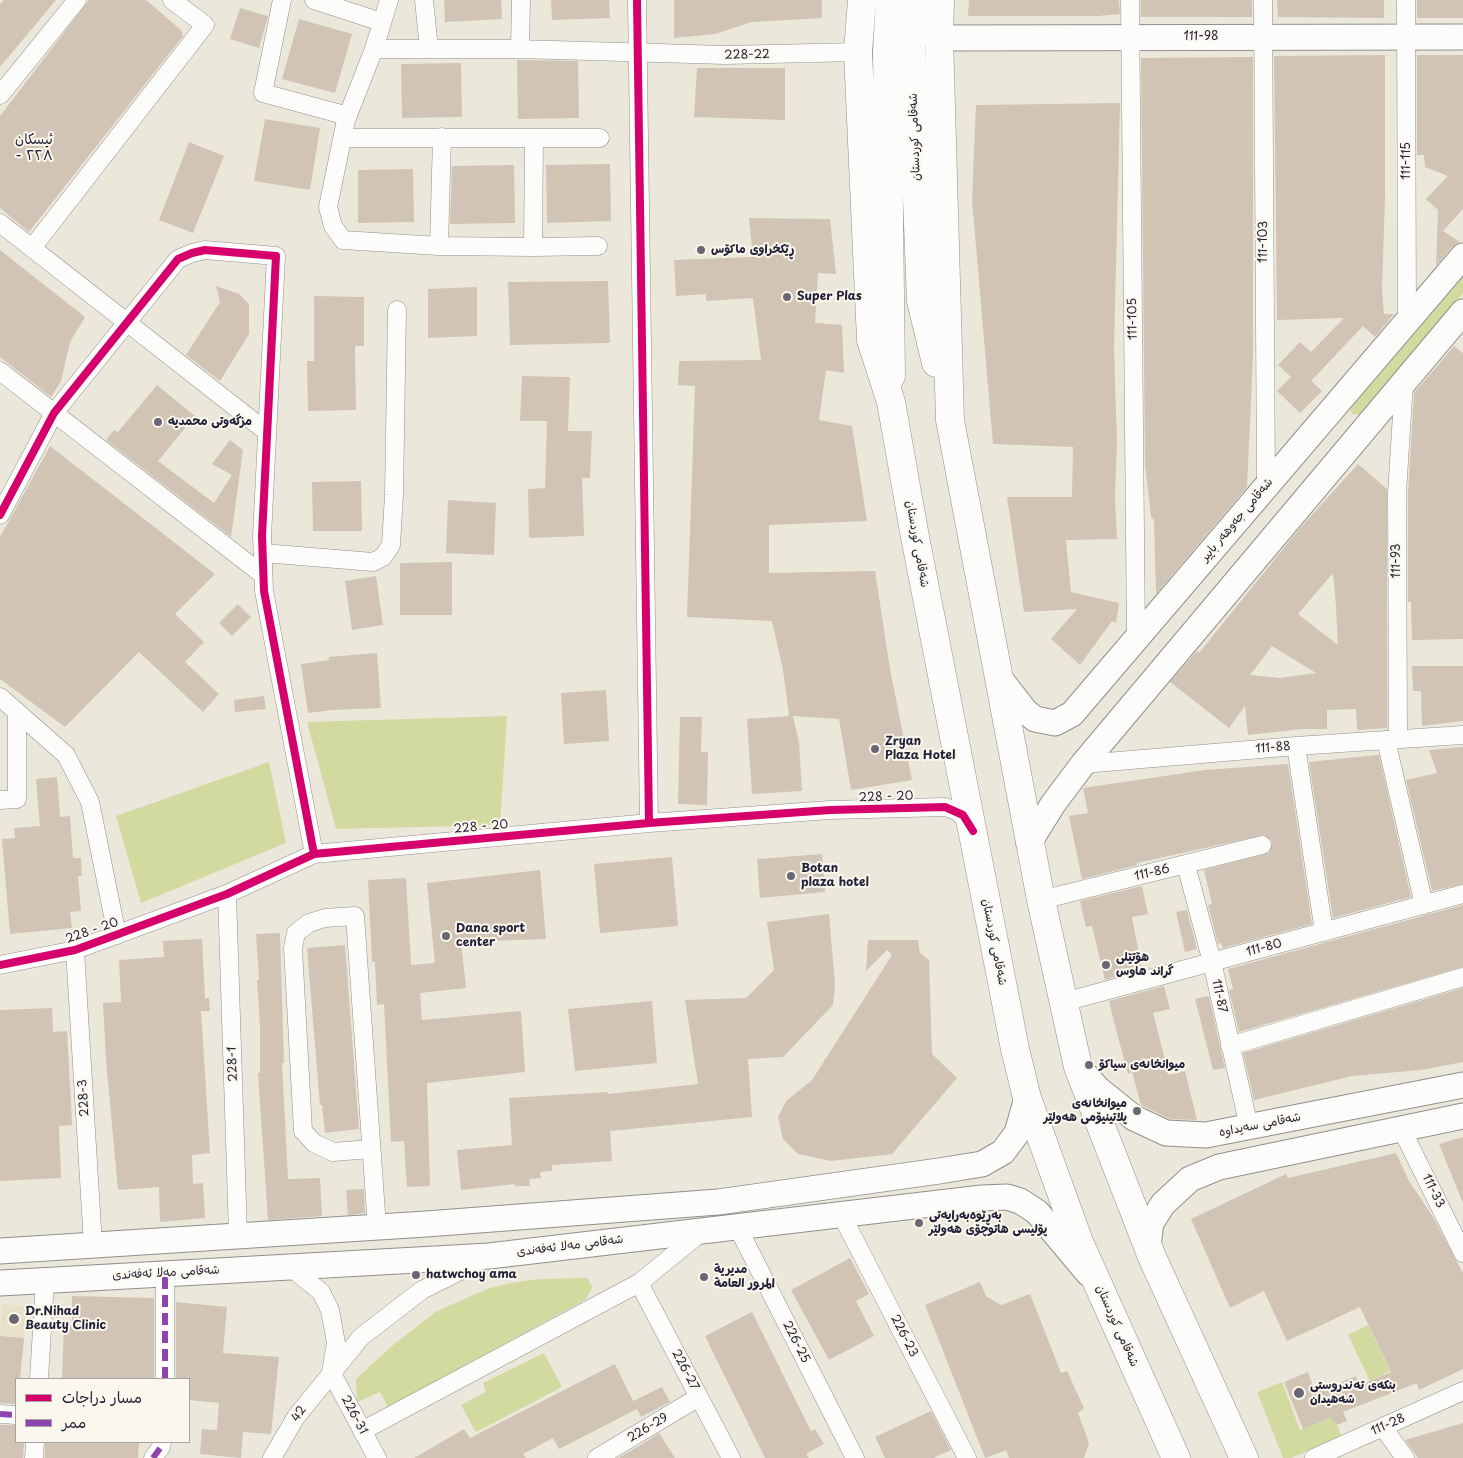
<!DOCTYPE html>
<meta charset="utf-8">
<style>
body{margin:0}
#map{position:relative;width:1463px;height:1458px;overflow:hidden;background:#ebe8db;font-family:"Playpen Sans","Playpen Sans Arabic",sans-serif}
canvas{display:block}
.legend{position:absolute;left:15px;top:1378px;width:175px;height:65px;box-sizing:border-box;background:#fbf7ec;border:1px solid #a4a2a5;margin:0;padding:6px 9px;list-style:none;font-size:15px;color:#22223b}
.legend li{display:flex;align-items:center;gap:10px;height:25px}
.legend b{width:25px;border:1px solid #a4a2a5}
</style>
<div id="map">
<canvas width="1463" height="1458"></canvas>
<ul class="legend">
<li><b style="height:6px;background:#d6006c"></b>مسار دراجات</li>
<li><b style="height:6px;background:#8e44ad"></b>ممر</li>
</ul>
</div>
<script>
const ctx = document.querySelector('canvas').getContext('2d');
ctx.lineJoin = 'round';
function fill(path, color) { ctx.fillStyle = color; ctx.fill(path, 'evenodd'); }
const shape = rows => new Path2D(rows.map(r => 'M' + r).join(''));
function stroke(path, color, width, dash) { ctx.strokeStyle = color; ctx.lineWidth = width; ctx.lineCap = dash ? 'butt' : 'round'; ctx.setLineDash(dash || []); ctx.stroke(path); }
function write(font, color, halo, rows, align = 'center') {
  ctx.font = font + ' "Playpen Sans","Playpen Sans Arabic",sans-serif'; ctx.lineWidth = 4; ctx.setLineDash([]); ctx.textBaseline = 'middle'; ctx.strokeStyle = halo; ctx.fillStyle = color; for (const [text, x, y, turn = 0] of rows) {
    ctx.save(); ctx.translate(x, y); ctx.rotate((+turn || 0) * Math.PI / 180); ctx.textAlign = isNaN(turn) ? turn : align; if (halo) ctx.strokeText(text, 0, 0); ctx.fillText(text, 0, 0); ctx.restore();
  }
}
fill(shape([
 [2,1304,27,1306,24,1338,0,1336]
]), '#e8e0c9');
fill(shape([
 [1463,275,1463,293,1359,415,1352,414,1350,407],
 [507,716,500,825,336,829,307,722],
 [269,762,286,843,141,903,116,816],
 [587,1278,593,1287,585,1300,388,1407,380,1392,357,1402,356,1379,393,1345,437,1311,490,1288,511,1283,540,1279],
 [1368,1325,1390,1371,1370,1381,1348,1335],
 [544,1353,562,1387,476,1432,461,1405,486,1392,483,1383],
 [1282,1382,1300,1430,1330,1418,1337,1425,1342,1437,1291,1458,1283,1458,1257,1392]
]), '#d2daa0');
fill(shape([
 [4,0,56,0,0,67,0,4],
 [89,0,146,0,181,30,183,36,29,232,0,208,0,116],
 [444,0,501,0,502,19,445,22],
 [551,0,609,0,610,18,552,20],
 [674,0,822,0,822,18,752,22,715,34,674,38],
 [969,0,1119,0,1120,14,1098,16,968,16],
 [1141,0,1252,0,1252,17,1141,17],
 [1277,0,1384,0,1384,18,1278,17],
 [1417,0,1463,0,1463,18,1417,18],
 [240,8,268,16,259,48,230,39],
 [299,19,352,34,335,93,282,79],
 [1385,55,1385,197,1382,290,1384,314,1394,314,1375,337,1363,326,1311,381,1322,391,1300,413,1277,391,1291,377,1278,365,1300,342,1311,352,1344,318,1277,320,1274,56],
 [1417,55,1463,55,1463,209,1443,231,1460,242,1452,247,1436,266,1438,210,1426,199,1448,176,1425,167,1424,155,1417,155],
 [1253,57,1253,357,1247,487,1156,594,1154,520,1151,517,1145,464,1141,58],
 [517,60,578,61,579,118,518,119],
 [461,63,462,117,402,118,401,64],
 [697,68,785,68,785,120,694,117],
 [1120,103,1114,348,1117,444,1115,497,1117,539,1066,540,1071,592,1119,603,1116,623,1112,621,1080,665,1051,639,1077,609,1024,612,1007,497,1072,497,1073,447,993,444,972,200,976,105],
 [265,119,320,128,310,190,254,181],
 [189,142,224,156,193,233,159,220],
 [610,164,611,221,547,223,546,165],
 [514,165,515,223,450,224,452,166],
 [413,169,414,222,358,223,358,170],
 [749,218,830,219,836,274,818,273,815,323,842,325,844,373,826,370,819,420,852,426,867,521,769,525,769,573,875,571,890,669,912,780,851,790,839,719,793,716,799,743,802,791,752,794,747,719,789,716,783,670,772,621,687,617,695,386,678,385,679,361,761,360,753,298,706,301,706,294,676,296,674,260,753,257],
 [0,250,85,317,70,342,61,381,51,397,0,357],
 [608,281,610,343,510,345,508,282],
 [216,286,239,294,249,304,249,334,220,381,186,355,220,302],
 [477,287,477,336,428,338,428,289],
 [314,296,364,297,364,346,355,346,356,410,308,411,307,361,314,361],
 [1454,346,1463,353,1463,639,1412,640,1411,602,1408,602,1408,494,1414,393],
 [522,376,570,377,568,431,592,431,590,478,582,478,584,536,529,538,528,489,545,488,547,421,520,421],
 [157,385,195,416,158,461,214,503,232,475,212,464,230,440,243,450,231,537,106,440,114,430,118,432],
 [50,446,215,574,175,614,204,642,185,662,219,694,203,712,139,652,65,727,0,679,0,537],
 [1358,464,1387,489,1387,728,1357,730,1356,709,1327,710,1327,729,1301,729,1248,735,1245,706,1229,728,1170,682,1197,651,1199,653,1300,528],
 [1333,573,1336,607,1338,645,1298,614],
 [1272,646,1316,673,1280,678,1250,675],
 [361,481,362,531,313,531,312,482],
 [448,500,496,503,494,555,446,553],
 [452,562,452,615,400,615,400,563],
 [376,576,383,625,352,630,345,581],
 [238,604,251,617,232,636,219,623],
 [377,653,381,708,332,710,308,713,301,664,329,660,329,657],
 [1412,666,1463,666,1463,721,1422,726,1421,691,1413,691],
 [606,690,609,741,564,744,561,693],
 [264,696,266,709,235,712,234,700],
 [680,717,702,717,701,752,708,752,707,805,678,804],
 [1463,747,1463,884,1432,891,1406,780,1437,773,1429,750],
 [1377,755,1379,755,1411,897,1333,918,1309,762],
 [1288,764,1312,924,1223,948,1221,943,1218,944,1208,905,1212,904,1204,870,1269,853,1272,842,1264,835,1137,863,1137,865,1082,879,1069,816,1088,813,1083,788,1205,770],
 [57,777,60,817,70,816,73,858,81,858,82,876,78,876,81,911,70,912,72,928,10,934,2,839,15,838,14,828,40,826,36,779],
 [822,854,825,892,760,898,757,859],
 [672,857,678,926,600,933,594,864],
 [540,870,546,939,461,942,466,988,420,993,422,1020,521,1011,525,1072,427,1083,430,1186,407,1187,404,1141,391,1142,384,1004,377,1005,375,962,372,962,368,880,406,878,411,965,435,963,427,883],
 [1142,886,1148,914,1132,917,1142,970,1105,980,1092,926,1086,927,1080,901],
 [1463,905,1463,967,1239,1032,1229,990,1233,989,1228,969],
 [1187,910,1197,949,1185,952,1176,912],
 [829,914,835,986,833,1005,783,1057,748,1059,752,1117,610,1131,612,1161,552,1165,552,1171,540,1172,541,1178,529,1179,530,1186,515,1186,515,1184,461,1190,457,1150,512,1145,509,1098,608,1092,608,1094,698,1084,685,1000,746,998,774,970,767,922],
 [280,933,284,1063,282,1063,288,1179,320,1178,322,1216,268,1220,258,1073,260,1073,260,1027,257,980,259,980,256,934],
 [202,939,205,998,209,998,210,1011,201,1011,210,1153,192,1155,193,1184,203,1183,205,1218,160,1222,159,1187,118,1190,106,1060,103,1003,121,1002,119,960,164,957,163,941],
 [868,940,918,940,920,953,929,960,932,1054,957,1078,892,1154,831,1161,798,1154,783,1139,778,1117,786,1101,812,1080,892,955,887,950,866,971],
 [345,945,359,1129,325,1133,322,1105,320,1105,307,948],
 [1164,986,1170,1009,1153,1013,1169,1075,1185,1071,1197,1120,1170,1119,1141,1105,1132,1072,1128,1074,1114,1022,1109,1001],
 [1463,988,1463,1062,1421,1070,1352,1076,1254,1100,1243,1053],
 [1209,996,1225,1068,1213,1070,1195,999],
 [652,1001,657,1063,575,1071,568,1009],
 [52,1008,53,1032,67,1031,71,1103,72,1125,59,1126,61,1178,0,1181,0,1010],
 [1463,1137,1463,1203,1439,1144],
 [1396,1153,1409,1181,1433,1217,1463,1273,1463,1369,1419,1390,1417,1383,1343,1412,1347,1421,1337,1425,1330,1418,1303,1429,1284,1382,1308,1372,1315,1393,1356,1376,1360,1385,1391,1372,1360,1307,1287,1341,1264,1291,1230,1308,1191,1219,1286,1174,1288,1178],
 [364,1189,365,1213,348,1215,346,1190],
 [850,1258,869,1294,856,1301,874,1336,829,1360,791,1290],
 [980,1282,986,1296,1001,1305,1030,1294,1061,1373,1067,1371,1084,1408,1078,1413,1089,1443,1084,1458,1009,1458,1006,1450,985,1458,925,1305],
 [72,1296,154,1298,154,1379,62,1379,64,1325,72,1325],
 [176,1302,227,1307,223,1353,279,1357,271,1434,243,1432,241,1458,200,1454,202,1429,217,1430,219,1403,189,1400,189,1379,176,1379],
 [752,1312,811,1431,815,1429,824,1444,806,1454,809,1458,765,1458,705,1336],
 [0,1336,24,1338,20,1379,16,1379,16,1404,0,1403],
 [615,1364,636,1407,633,1401,662,1387,670,1402,641,1417,637,1409,559,1449,553,1438,523,1454,526,1458,414,1458,464,1429,470,1438],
 [931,1411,951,1450,933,1458,885,1458,875,1437],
 [1463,1423,1463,1458,1418,1458,1405,1440],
 [0,1425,16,1425,16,1442,24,1442,23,1458,0,1458],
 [659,1433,675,1458,618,1458,644,1443],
 [45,1442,139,1442,138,1458,45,1458]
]), '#d1c4b4');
const street = shape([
 [282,0,263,93,348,116],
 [314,0,381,22],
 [389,0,374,49,346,120,328,207,333,226,343,240,439,246,533,247,534,138],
 [424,0,429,49],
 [637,0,649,823],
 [1130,0,1136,639],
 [1263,0,1266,484],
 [1406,0,1407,321],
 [374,49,520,49,725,55,858,52],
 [520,49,521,0],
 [0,95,77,0],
 [343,138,600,138],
 [0,223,267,432],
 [439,246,442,137],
 [533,247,598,246],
 [32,248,205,25,172,0],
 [0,371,263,575],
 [0,515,54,413,178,259,192,253,205,250,276,256,262,536,264,591,314,854],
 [263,553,373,562,383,557,391,545,394,495,397,310],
 [0,697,66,755,90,802,117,935],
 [1398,739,1397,494,1404,382],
 [1386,740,1424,905],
 [1296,746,1324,932],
 [1083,764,1296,746,1463,735],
 [0,800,17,799,17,713],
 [1186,865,1212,962,1249,1127],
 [227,894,238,1235],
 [1041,900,1262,845],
 [75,950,93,1245],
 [0,965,75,950,227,894,314,854,649,823,830,810,945,807,957,811,971,825],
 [1064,1002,1463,894],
 [1230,1046,1463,977],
 [1402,1130,1463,1253],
 [371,1149,333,1152,314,1143,303,1131,293,948,296,933,309,923,325,918,355,916,377,1227],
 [841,1214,967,1458],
 [737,1226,855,1458],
 [289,1266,321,1292,330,1310,336,1343,331,1372],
 [639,1283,731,1458],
 [331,1372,377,1458],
 [39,1379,45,1280],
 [165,1379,165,1273],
 [0,1414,16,1415],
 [1383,1427,1405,1458],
 [362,1431,639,1283,703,1231],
 [34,1458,35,1442],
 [153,1458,161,1447,162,1442],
 [272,1458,296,1417,361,1337,422,1290,482,1260],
 [597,1458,699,1397],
 [1314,1458,1463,1391]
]);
const secondary = shape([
 [939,38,1463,37],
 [1001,680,1025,711,1035,719,1055,723,1072,714,1463,256],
 [1029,843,1053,804,1083,764,1463,312],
 [1080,1069,1098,1089,1134,1118,1166,1133,1206,1135,1463,1085],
 [1148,1246,1151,1223,1163,1204,1190,1179,1219,1167,1463,1116],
 [0,1251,426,1224,718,1202,939,1171,982,1164,1003,1152,1017,1133,1027,1098],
 [0,1283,489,1256,982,1198,1007,1197,1020,1201,1037,1212,1088,1273]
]);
const highway = shape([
 [862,0,858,52,871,340,891,402,915,537,1015,1049,1027,1098,1079,1242,1176,1458],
 [890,0,887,51,891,376],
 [914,0,911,46,921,301,936,363],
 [940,0,939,38,950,420,1041,900,1078,1067,1152,1257,1244,1458]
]);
stroke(street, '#908f8c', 19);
stroke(secondary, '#908f8c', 27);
stroke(highway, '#908f8c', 29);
stroke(street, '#fcfcfa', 18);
stroke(secondary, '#fcfcfa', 25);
stroke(highway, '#fcfcfa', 28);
stroke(shape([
 [165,1379,165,1273],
 [0,1414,16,1415],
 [153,1458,161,1447,162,1442]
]), '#8e44ad', 6, [12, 6]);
stroke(shape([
 [637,0,649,823],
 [0,515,54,413,178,259,192,253,205,250,276,256,262,536,264,591,314,854],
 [0,965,75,950,227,894,314,854,649,823,830,810,945,807,963,815,973,831]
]), '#d6006c', 8);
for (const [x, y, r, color] of [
 [701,250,5,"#686773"],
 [787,297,5,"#686773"],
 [158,422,5,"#686773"],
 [875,749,5,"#686773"],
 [791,876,5,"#686773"],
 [446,936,5,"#686773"],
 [1106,965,5,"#686773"],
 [1089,1065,5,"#686773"],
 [1137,1111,5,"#686773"],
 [919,1223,5,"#686773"],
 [416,1275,5,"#686773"],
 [704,1277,5,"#686773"],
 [14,1319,6,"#686773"],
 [1299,1393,6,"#686773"]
]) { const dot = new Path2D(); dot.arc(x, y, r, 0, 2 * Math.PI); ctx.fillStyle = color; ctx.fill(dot); stroke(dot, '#fbf7ec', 2); }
write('12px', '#22223b', '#fbf7ec', [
 ["111-98",1201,37],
 ["228-22",747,55,-1],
 ["شەقامی کوردستان",915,137,-92],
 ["111-115",1407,161,-90],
 ["111-103",1264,242,-90],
 ["111-105",1133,319,-91],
 ["شەقامی جەوهەر باپیر",1237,520,-50],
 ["شەقامی کوردستان",917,544,80],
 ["111-93",1397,561,-90],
 ["111-88",1273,748,-5],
 ["228 - 20",886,797,-2],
 ["228 - 20",481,827,-5],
 ["111-86",1152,873,-13],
 ["228 - 20",92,931,-19],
 ["شەقامی کوردستان",994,942,79],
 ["111-80",1264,948,-15],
 ["111-87",1219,996,78],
 ["228-1",233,1064,-92],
 ["228-3",84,1098,-94],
 ["شەقامی سەیداوە",1260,1125,-11],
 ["111-33",1433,1191,64],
 ["شەقامی مەلا ئەفەندی",570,1246,-7],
 ["شەقامی مەلا ئەفەندی",166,1273,-3],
 ["شەقامی کوردستان",1117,1326,66],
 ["226-23",904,1336,63],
 ["226-25",796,1342,63],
 ["226-27",685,1370,62],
 ["42",299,1414,-55],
 ["226-31",354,1415,62],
 ["111-28",1388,1425,-24],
 ["226-29",648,1428,-31]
]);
write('bold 12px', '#22223b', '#fbf7ec', [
 ["ڕێکخراوی ماکۆس",711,250],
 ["Super Plas",797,297],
 ["مزگەوتی محمدیە",168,422],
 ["Zryan",885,742],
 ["Plaza Hotel",885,756],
 ["Botan",801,869],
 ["plaza hotel",801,883],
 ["Dana sport",456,929],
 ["center",456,943],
 ["هۆتێلی",1116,958],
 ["گراند هاوس",1116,972],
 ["میوانخانەی سیاکۆ",1099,1065],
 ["میوانخانەی",1127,1104,"right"],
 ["پلاتینیۆمی هەولێر",1127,1118,"right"],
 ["بەڕێوەبەرایەتی",929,1216],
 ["پۆلیسی هاتوچۆی هەولێر",929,1230],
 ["مديرية",714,1270],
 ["المرور العامة",714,1284],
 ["hatwchoy ama",426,1275],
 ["Dr.Nihad",25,1312],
 ["Beauty Clinic",25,1326],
 ["بنکەی تەندروستی",1310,1386],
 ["شەهیدان",1310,1400]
], 'left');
write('14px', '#22223b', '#fbf7ec', [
 ["ئیسکان",34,140],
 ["- ٢٢٨",34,156]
]);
</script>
